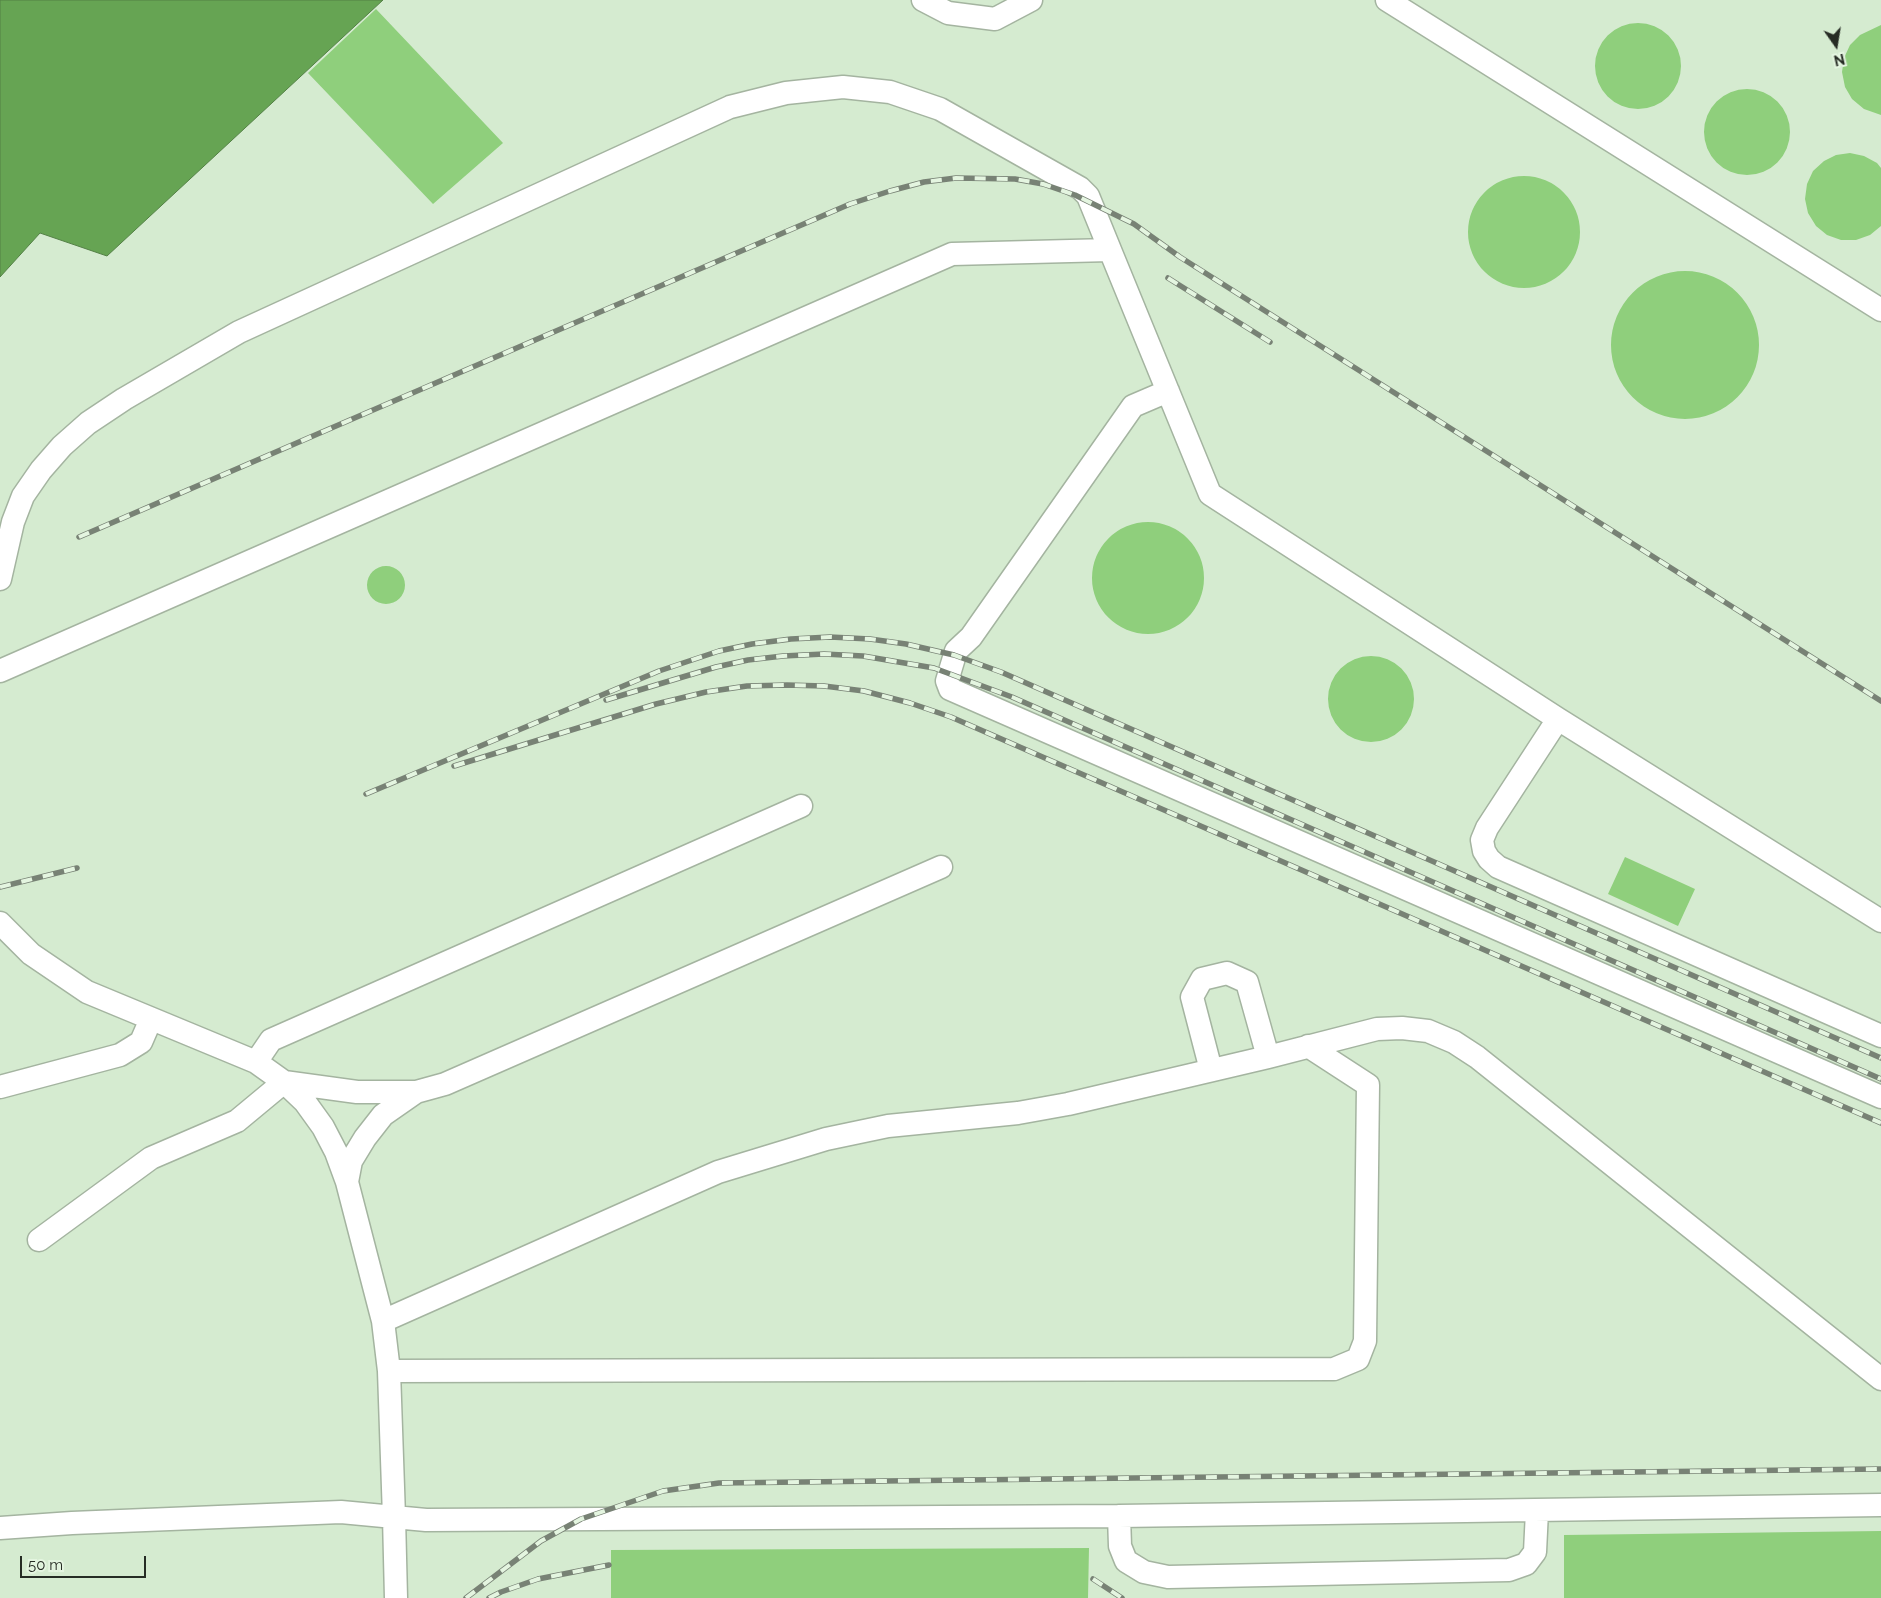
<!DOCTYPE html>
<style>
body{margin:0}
#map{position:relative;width:1881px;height:1598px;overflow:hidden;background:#e4f5e0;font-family:Raleway,sans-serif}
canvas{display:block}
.north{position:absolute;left:1811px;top:20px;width:50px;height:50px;-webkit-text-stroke:4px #e4f5e0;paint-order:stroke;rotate:167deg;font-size:14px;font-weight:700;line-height:20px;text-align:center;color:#262c24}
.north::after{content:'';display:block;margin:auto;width:18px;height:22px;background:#262c24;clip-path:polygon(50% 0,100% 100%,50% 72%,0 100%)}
.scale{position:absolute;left:20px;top:1556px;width:126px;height:22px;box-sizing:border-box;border:2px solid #262c24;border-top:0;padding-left:6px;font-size:15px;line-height:18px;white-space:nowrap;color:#262c24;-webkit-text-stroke:4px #e4f5e0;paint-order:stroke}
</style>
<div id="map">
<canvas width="1881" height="1598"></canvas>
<div class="north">N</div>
<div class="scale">50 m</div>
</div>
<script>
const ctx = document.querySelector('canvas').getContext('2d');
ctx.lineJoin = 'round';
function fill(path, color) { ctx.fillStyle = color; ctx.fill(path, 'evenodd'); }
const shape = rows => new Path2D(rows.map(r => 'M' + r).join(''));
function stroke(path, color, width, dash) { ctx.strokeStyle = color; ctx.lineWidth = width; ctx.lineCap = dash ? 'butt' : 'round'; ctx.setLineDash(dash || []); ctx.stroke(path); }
fill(shape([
 [383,0,1881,0,1881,1598,0,1598,0,277,40,233,107,256]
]), '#d5ebd0');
const water = shape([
 [0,0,383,0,107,256,40,233,0,277,0,0]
]);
fill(water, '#66a453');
stroke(water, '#538045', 1);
fill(shape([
 [376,9,503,143,433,204,308,73],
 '1595 66a43 43 0 1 1 86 0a43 43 0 1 1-86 0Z',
 [1881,25,1881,115,1864,109,1852,99,1845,87,1842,72,1844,58,1850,45,1860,35],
 '1704 132a43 43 0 1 1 86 0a43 43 0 1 1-86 0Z',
 [1850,153,1864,156,1877,163,1881,168,1881,226,1870,235,1856,240,1841,240,1827,235,1816,226,1808,213,1805,199,1807,184,1813,171,1824,161,1836,155],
 '1468 232a56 56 0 1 1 112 0a56 56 0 1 1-112 0Z',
 '1611 345a74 74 0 1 1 148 0a74 74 0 1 1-148 0Z',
 '1092 578a56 56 0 1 1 112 0a56 56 0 1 1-112 0Z',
 '367 585a19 19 0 1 1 38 0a19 19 0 1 1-38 0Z',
 '1328 699a43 43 0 1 1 86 0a43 43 0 1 1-86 0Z',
 [1625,857,1695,889,1678,926,1608,894],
 [1881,1531,1881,1598,1564,1598,1564,1535],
 [1089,1548,1088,1598,611,1598,611,1550]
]), '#8fcf7c');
const minor = shape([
 [923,0,948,13,995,19,1031,0],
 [1387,0,1881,310],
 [1168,391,1133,406,971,637,956,651,947,681,950,689,1881,1097],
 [0,579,13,522,23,496,41,470,62,446,88,423,124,399,239,332,730,107,786,93,843,87,890,92,940,109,1080,188,1088,196,1110,250],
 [0,671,952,254,1110,250,1210,494,1558,719,1881,921],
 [1558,719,1487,828,1482,840,1484,851,1489,859,1498,867,1881,1036],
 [0,923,31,954,87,992,256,1062,284,1082,305,1102,323,1127,336,1152,347,1182,383,1321,389,1371,394,1517,341,1512,72,1523,0,1528],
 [256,1062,271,1040,801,806],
 [1211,1070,1192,997,1202,979,1227,973,1247,982,1268,1057],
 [0,1087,120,1055,141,1042,151,1019],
 [347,1182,351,1161,365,1138,383,1115,416,1092],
 [39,1240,151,1158,237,1121,284,1082,357,1092,416,1092,445,1084,941,867],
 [383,1321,718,1172,826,1139,888,1126,1018,1113,1068,1104,1268,1057,1377,1029,1402,1028,1428,1031,1454,1042,1477,1057,1881,1379],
 [389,1371,1334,1369,1358,1359,1365,1341,1368,1085,1308,1046],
 [1119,1516,1120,1546,1126,1561,1144,1572,1168,1577,1509,1570,1526,1564,1535,1552,1537,1511],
 [396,1598,394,1517,426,1520,1119,1516,1881,1505]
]);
stroke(minor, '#a4b4a0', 25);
stroke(minor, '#fff', 22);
const rail = shape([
 [1168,278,1270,342],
 [79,537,850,204,890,191,924,182,956,178,1015,179,1043,184,1075,195,1134,224,1180,257,1881,701],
 [606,700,716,667,748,660,783,656,824,654,863,656,934,668,1012,697,1881,1079],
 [454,766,656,704,706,692,747,686,787,685,824,686,864,691,910,703,951,717,1881,1123],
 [366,794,659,671,719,651,752,644,791,639,830,637,870,639,906,644,954,655,1001,672,1881,1058],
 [0,887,77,868],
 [1093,1579,1122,1598],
 [466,1598,541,1541,581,1519,663,1491,719,1483,1881,1469],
 [489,1598,501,1592,538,1579,609,1565]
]);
stroke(rail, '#788275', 5.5);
stroke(rail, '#e4f5e0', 4, [11]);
</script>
